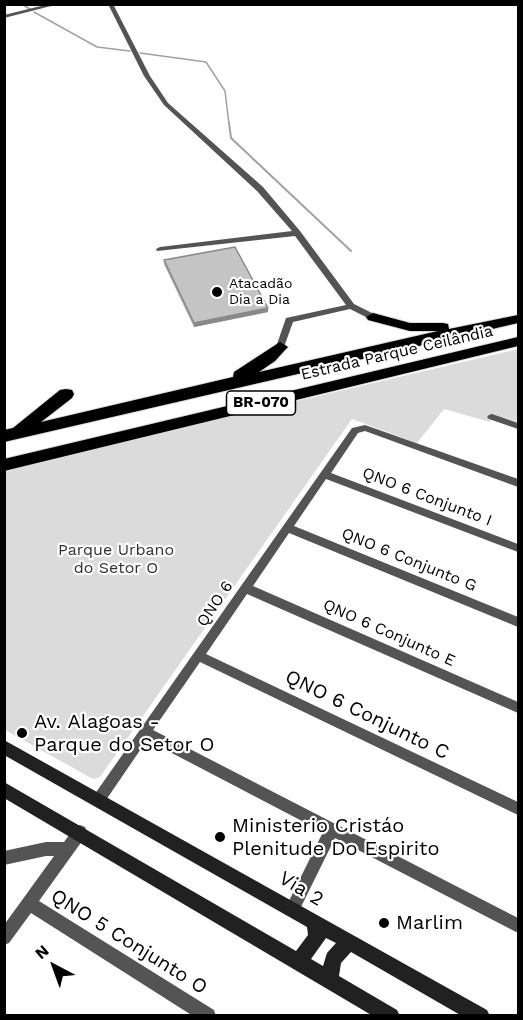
<!DOCTYPE html>
<meta charset="utf-8">
<style>
body{margin:0}
#map{position:relative;width:523px;height:1020px;overflow:hidden;background:#fff;font-family:"Work Sans",sans-serif}
canvas{display:block}
.frame{position:absolute;inset:0;border:6px solid #000;pointer-events:none}
.north{position:absolute;left:24px;top:936px;width:60px;height:60px;-webkit-text-stroke:4px #fff;paint-order:stroke;rotate:319deg;font-size:16px;font-weight:700;line-height:24px;text-align:center;color:#000}
.north::after{content:'';display:block;margin:auto;width:21px;height:27px;background:#000;clip-path:polygon(50% 0,100% 100%,50% 72%,0 100%)}
</style>
<div id="map">
<canvas width="523" height="1020"></canvas>
<div class="frame"></div>
<div class="north">N</div>
</div>
<script>
const ctx = document.querySelector('canvas').getContext('2d');
ctx.lineJoin = 'round';
function fill(path, color) { ctx.fillStyle = color; ctx.fill(path, 'evenodd'); }
const shape = rows => new Path2D(rows.map(r => 'M' + r).join(''));
function stroke(path, color, width, dash) { ctx.strokeStyle = color; ctx.lineWidth = width; ctx.lineCap = dash ? 'butt' : 'round'; ctx.setLineDash(dash || []); ctx.stroke(path); }
function write(font, color, halo, rows, align = 'center') {
  ctx.font = font + ' "Work Sans",sans-serif'; ctx.lineWidth = 4.5; ctx.setLineDash([]); ctx.textBaseline = 'middle'; ctx.strokeStyle = halo; ctx.fillStyle = color; for (const [text, x, y, turn = 0] of rows) {
    ctx.save(); ctx.translate(x, y); ctx.rotate((+turn || 0) * Math.PI / 180); ctx.textAlign = isNaN(turn) ? turn : align; if (halo) ctx.strokeText(text, 0, 0); ctx.fillText(text, 0, 0); ctx.restore();
  }
}
fill(shape([
 [518,349,518,422,493,415,490,422,444,409,417,443,352,419,100,777,93,779,5,730,4,470]
]), '#dbdbdb');
stroke(shape([
 [21,4,30,9],
 [34,12,97,47,130,51],
 [140,53,206,62,225,91,229,124]
]), '#a2a2a2', 1.5);
stroke(shape([
 [229,123,231,138,351,251]
]), '#a2a2a2', 2);
const highway = shape([
 [373,313,410,323,443,323,448,324,449,329,518,315,518,323,4,442,4,430,13,428,60,390,66,389,72,390,74,394,72,398,41,422,233,377,234,372,280,342,288,347,285,350,275,361,259,372,438,331,410,331,368,320,366,317,373,313],
 [518,337,518,346,4,471,4,459,518,337]
]);
stroke(highway, '#dbdbdb', 2);
fill(shape([
 [49,4,59,4,4,18,4,15,49,4],
 [108,4,113,4,150,76,168,103,263,187,300,231,354,304,376,315,376,319,370,319,350,309,293,322,284,347,283,349,277,349,276,347,286,318,346,305,295,236,157,251,156,249,160,247,292,231,257,191,164,105,144,76,108,4],
 [492,414,518,423,518,429,489,419,487,417,489,415,492,414],
 [365,425,518,479,518,487,365,431,358,433,331,473,518,544,518,552,326,479,294,526,518,617,518,627,289,533,253,586,518,702,518,713,247,594,206,654,518,802,518,815,200,662,153,730,518,918,518,933,335,838,298,913,293,915,288,913,286,908,288,903,323,832,147,740,104,803,99,804,94,803,92,798,352,428,365,425],
 [80,825,85,827,87,832,85,837,39,901,214,1010,216,1016,193,1016,31,913,9,943,4,945,4,925,54,856,46,856,4,865,4,851,46,842,64,842,75,827,80,825]
]), '#545454');
fill(shape([
 [4,740,487,1010,490,1016,462,1016,351,952,341,963,339,976,397,1010,400,1016,373,1016,4,798,4,782,296,951,308,935,307,927,4,755,4,740],
 [326,938,336,943,327,953,323,966,311,959,326,938]
]), '#212121');
fill(highway, '#000');
fill(shape([
 [164,260,268,312,194,327,164,264]
]), '#a9a9a9');
fill(shape([
 [268,308,268,312,194,327,194,323]
]), '#898989');
const building = shape([
 [235,247,268,308,194,323,164,260,235,247]
]);
fill(building, '#c4c4c4');
stroke(building, '#898989', 1.5);
for (const [x, y, r, color] of [
 [217,292,6,"#000"],
 [22,733,6,"#000"],
 [220,837,6,"#000"],
 [384,923,6,"#000"]
]) { const dot = new Path2D(); dot.arc(x, y, r, 0, 2 * Math.PI); ctx.fillStyle = color; ctx.fill(dot); stroke(dot, '#fff', 2); }
write('14px', '#000', '#fff', [
 ["Atacadão",229,284],
 ["Dia a Dia",229,300]
], 'left');
for (const [x, y, w] of [
 [261,403,69]
]) { const box = new Path2D(); box.roundRect(x - w / 2, y - 12, w, 24, 4.5); ctx.fillStyle = '#fff'; ctx.fill(box); stroke(box, '#000', 1.5); }
write('bold 15px', '#000', null, [
 ["BR-070",261,403]
]);
write('16px', '#000', '#fff', [
 ["Estrada Parque Ceilândia",397,353,-13],
 ["QNO 6 Conjunto I",427,497,21],
 ["QNO 6 Conjunto G",409,560,22],
 ["QNO 6",215,604,-56],
 ["QNO 6 Conjunto E",389,633,24]
]);
write('16px', '#323232', '#fff', [
 ["Parque Urbano",116,550],
 ["do Setor O",116,568]
]);
write('20px', '#000', '#fff', [
 ["QNO 6 Conjunto C",367,715,26],
 ["Via 2",301,889,31],
 ["QNO 5 Conjunto O",129,942,32]
]);
write('20px', '#000', '#fff', [
 ["Av. Alagoas -",34,722],
 ["Parque do Setor O",34,745],
 ["Ministerio Cristáo",232,826],
 ["Plenitude Do Espirito",232,849],
 ["Marlim",396,923]
], 'left');
</script>
